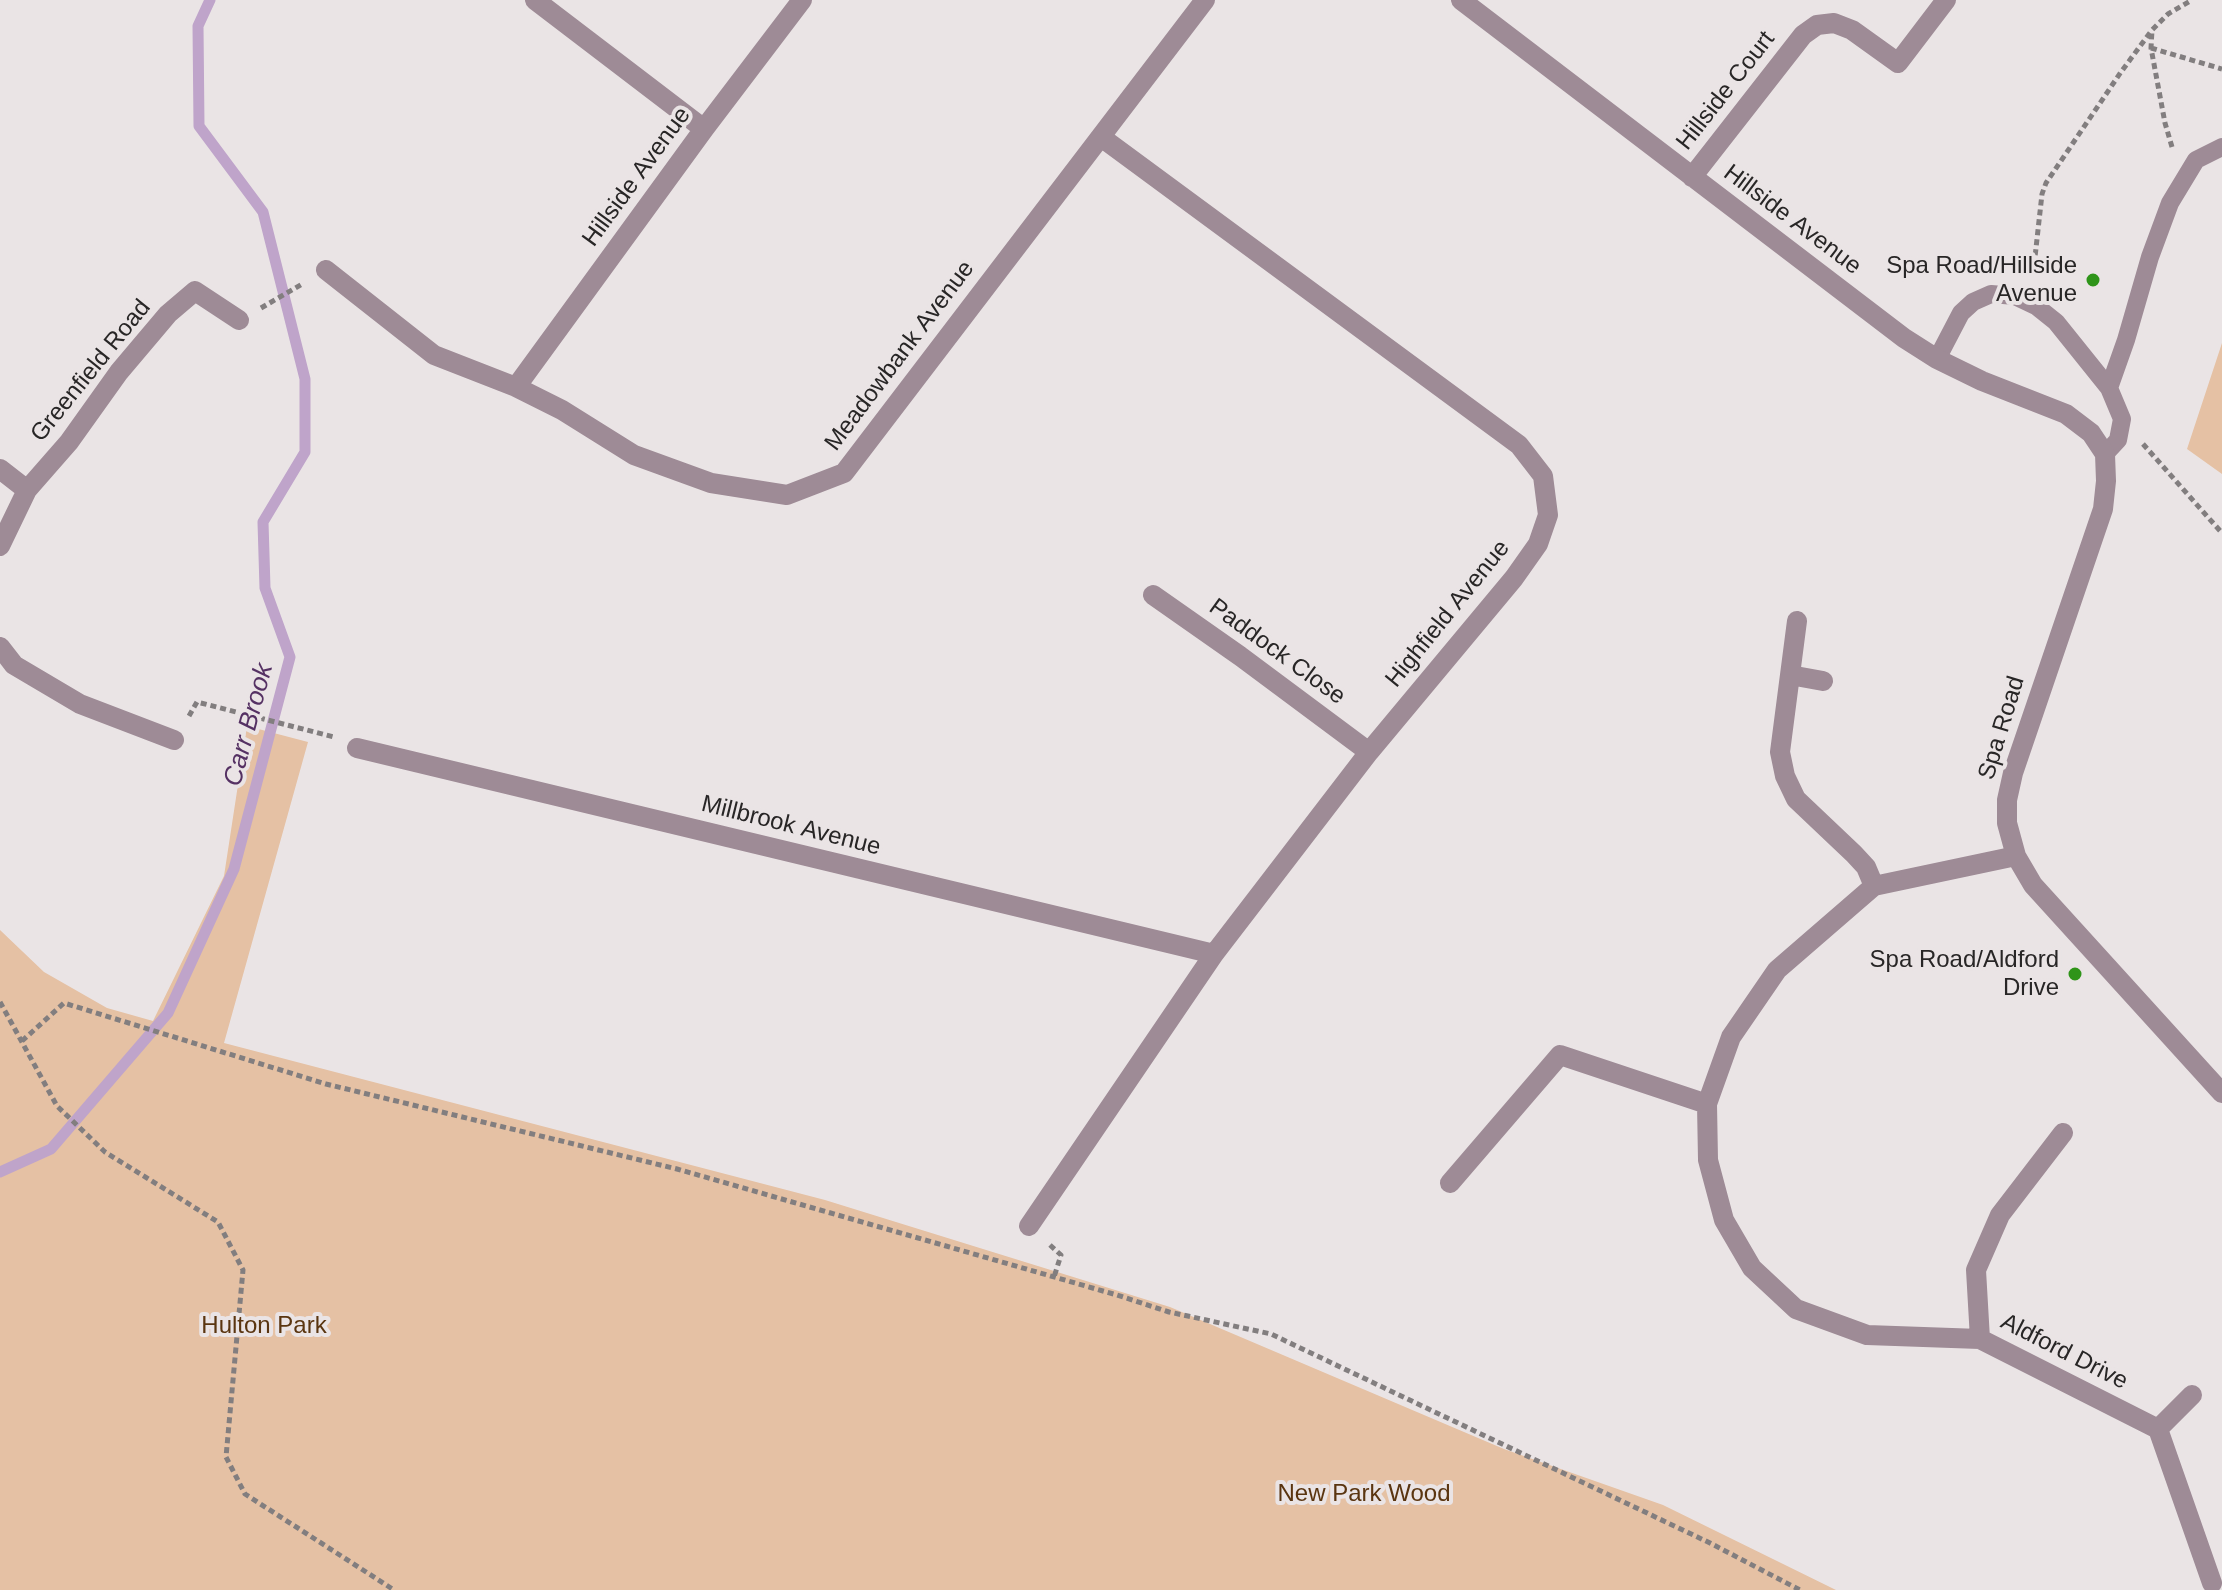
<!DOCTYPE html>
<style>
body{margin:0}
canvas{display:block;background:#eae4e5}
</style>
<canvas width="2222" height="1590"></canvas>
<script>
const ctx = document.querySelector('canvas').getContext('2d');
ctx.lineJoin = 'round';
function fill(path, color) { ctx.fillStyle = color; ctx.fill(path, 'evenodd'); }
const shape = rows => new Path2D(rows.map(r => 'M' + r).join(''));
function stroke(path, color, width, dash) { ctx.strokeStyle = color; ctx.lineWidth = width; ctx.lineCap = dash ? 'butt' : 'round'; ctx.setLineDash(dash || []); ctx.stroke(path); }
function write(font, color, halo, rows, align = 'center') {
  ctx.font = font + ' Helvetica,sans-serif'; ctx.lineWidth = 8; ctx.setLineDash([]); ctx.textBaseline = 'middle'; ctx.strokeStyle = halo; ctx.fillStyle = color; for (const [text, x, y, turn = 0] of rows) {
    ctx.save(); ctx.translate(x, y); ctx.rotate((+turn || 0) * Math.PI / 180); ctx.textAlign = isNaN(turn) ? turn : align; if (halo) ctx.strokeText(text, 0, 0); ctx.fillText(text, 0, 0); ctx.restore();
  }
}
fill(shape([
 [2222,343,2222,474,2187,449],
 [247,726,308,742,224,1043,825,1200,1170,1307,1504,1449,1663,1505,1836,1590,0,1590,0,930,44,972,107,1008,153,1021,224,876]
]), '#e5c1a4');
stroke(shape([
 [0,1172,51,1149,168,1013,234,869,290,657,265,588,263,522,305,452,305,379,263,212,199,126,198,26,210,0]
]), '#bfa4ca', 11);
stroke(shape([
 [2151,48,2222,69],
 [2172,147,2165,123,2151,48,2152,30,2168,14,2192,0],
 [2033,275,2042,194,2046,183,2121,72,2152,30],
 [261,308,304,283],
 [2143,444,2222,533],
 [189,716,197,702,334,737],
 [0,1002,57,1106,105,1152,218,1222,243,1270,226,1457,245,1494,394,1590],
 [22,1041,64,1003,326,1084,677,1169,1117,1295,1169,1312,1271,1334,1710,1543,1800,1590],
 [1050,1245,1061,1255,1054,1277]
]), '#827e7f', 5, [6, 4]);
stroke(shape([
 [1937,359,1961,313,1973,302,1991,294,2015,296,2036,306,2056,322,2109,388,2122,419,2118,440,2105,454],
 [2109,388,2126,340,2150,257,2170,203,2196,160,2222,147]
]), '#9e8b96', 18);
stroke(shape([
 [535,0,704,129],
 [1461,0,1904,338,1937,359,1982,381,2066,414,2091,433,2105,454,2106,481,2103,509,2013,773,2007,800,2007,823,2016,856,2033,885,2222,1093],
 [1692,177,1803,35,1817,25,1834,23,1852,30,1898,63,1946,0],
 [326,270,434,355,516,387,562,410,634,455,711,483,787,495,844,473,1205,0],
 [516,387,704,129,802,0],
 [0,469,27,490],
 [0,546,27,490,69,442,119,372,168,314,195,291,239,320],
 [1153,595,1240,656,1369,752],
 [1797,621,1780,752,1785,776,1796,799,1854,854,1866,867,1874,886],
 [0,647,14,665,80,704,174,740],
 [1790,675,1823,681],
 [357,748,1214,954],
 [2016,856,1874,886,1777,970,1731,1037,1707,1104,1708,1160,1724,1220,1752,1268,1796,1309,1867,1335,1980,1339,2158,1429],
 [1450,1183,1560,1055,1707,1104],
 [1029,1226,1214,954,1369,752,1514,578,1538,544,1548,515,1543,476,1519,445,1101,137],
 [1980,1339,1976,1270,2000,1215,2063,1133],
 [2158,1429,2212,1583],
 [2158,1429,2192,1395]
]), '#9e8b96', 20);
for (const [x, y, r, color] of [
 [2093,280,8,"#2f9419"],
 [2075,974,8,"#2f9419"]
]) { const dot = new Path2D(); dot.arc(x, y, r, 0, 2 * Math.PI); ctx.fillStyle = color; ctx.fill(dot); stroke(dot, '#eae4e5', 3); }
write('24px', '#282626', '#eae4e5', [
 ["Hillside Court",1726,91,-52],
 ["Hillside Avenue",637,177,-54],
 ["Hillside Avenue",1792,220,37],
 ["Meadowbank Avenue",900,356,-53],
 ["Greenfield Road",91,371,-51],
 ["Highfield Avenue",1448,614,-51],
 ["Paddock Close",1277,652,36],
 ["Spa Road",2002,728,-73],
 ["Millbrook Avenue",791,826,14],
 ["Aldford Drive",2064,1352,27]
]);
write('24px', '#282626', '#eae4e5', [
 ["Spa Road/Hillside",2077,266],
 ["Avenue",2077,294],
 ["Spa Road/Aldford",2059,960],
 ["Drive",2059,988]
], 'right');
write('24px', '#5a3510', '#eae4e5', [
 ["Hulton Park",264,1326],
 ["New Park Wood",1364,1494]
]);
write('italic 26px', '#553163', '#eae4e5', [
 ["Carr Brook",249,725,-75]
]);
</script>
